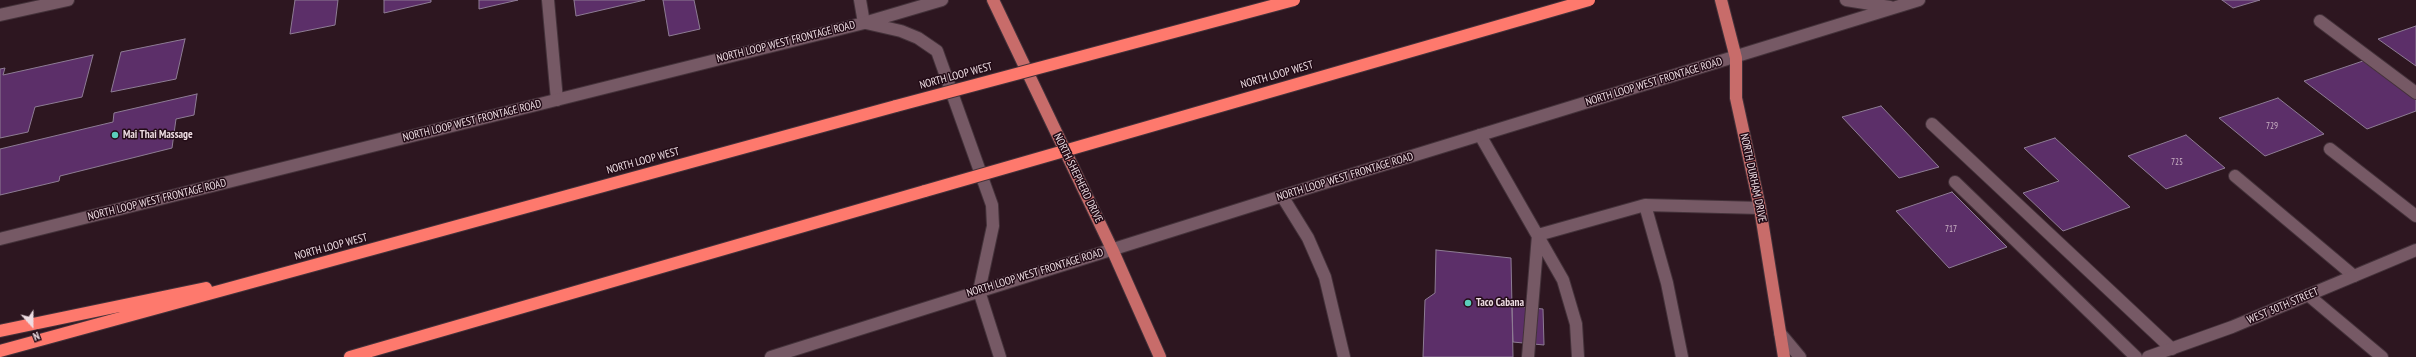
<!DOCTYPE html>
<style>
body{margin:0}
#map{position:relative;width:2416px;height:357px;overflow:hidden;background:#2d1620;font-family:"PT Sans Narrow",sans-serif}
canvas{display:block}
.north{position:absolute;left:12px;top:305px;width:40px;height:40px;-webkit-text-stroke:3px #230c17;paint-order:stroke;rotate:159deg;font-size:11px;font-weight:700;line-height:16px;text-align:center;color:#eedde3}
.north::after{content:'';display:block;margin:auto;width:14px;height:18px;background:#eedde3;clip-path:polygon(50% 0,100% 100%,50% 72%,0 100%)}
</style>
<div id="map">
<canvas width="2416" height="357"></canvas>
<div class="north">N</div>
</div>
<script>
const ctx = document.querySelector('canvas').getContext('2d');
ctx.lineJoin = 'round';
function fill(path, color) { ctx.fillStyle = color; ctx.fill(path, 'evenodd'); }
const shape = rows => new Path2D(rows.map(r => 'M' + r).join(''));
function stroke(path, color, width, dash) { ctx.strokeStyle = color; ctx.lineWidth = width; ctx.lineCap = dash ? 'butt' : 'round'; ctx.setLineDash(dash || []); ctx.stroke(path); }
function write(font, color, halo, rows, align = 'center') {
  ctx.font = font + ' "PT Sans Narrow",sans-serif'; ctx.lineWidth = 3; ctx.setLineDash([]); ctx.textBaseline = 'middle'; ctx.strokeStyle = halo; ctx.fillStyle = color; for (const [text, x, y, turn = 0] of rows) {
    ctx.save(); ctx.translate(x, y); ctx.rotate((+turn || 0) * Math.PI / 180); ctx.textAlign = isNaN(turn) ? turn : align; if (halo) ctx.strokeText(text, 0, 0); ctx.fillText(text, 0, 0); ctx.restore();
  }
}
const building = shape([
 [295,0,338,0,335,25,290,34,295,0],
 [384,0,431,0,431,2,384,13,384,0],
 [479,0,518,0,479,9,479,0],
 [574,0,645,0,576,16,574,0],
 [663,0,694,0,700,29,669,36,663,0],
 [2222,0,2260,0,2233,8,2222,0],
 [2416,26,2416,66,2378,39,2416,26],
 [185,39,176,79,111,92,121,52,185,39],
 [93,55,82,97,35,107,28,132,0,138,0,69,5,68,3,75,93,55],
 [2363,61,2416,100,2416,111,2367,129,2304,81,2363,61],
 [197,94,194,115,176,119,172,148,60,176,59,181,0,195,0,149,113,122,114,113,197,94],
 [2278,98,2324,134,2265,156,2219,118,2278,98],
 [1881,106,1939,167,1899,178,1842,117,1881,106],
 [2186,135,2225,168,2166,189,2128,156,2186,135],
 [2055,138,2130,207,2063,231,2023,193,2059,181,2024,148,2055,138],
 [1952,192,2007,247,1949,268,1896,211,1952,192],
 [1436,250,1511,258,1513,357,1423,357,1425,300,1435,293,1436,250],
 [1512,306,1543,309,1544,345,1513,342,1512,306]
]);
fill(building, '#5c2f69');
stroke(building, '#8e7c94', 1);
const lane = shape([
 [548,0,557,100],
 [860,0,864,23],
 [2320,21,2416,93],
 [1932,124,2172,349],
 [1480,135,1563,280,1576,324,1578,357],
 [2330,149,2416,216],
 [2235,176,2354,276],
 [1955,182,2136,357],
 [1282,196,1308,238,1325,277,1344,357],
 [1645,205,1667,283,1682,357],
 [979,291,1000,357],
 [2308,295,2382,357],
 [1528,357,1538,235,1645,205,1760,208]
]);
const street = shape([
 [0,15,68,0],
 [1780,333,1800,357],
 [2148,357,2232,327,2416,250]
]);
const secondary = shape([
 [1846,0,1890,7],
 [866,23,901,31,918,38,937,51,992,205,993,226,979,291],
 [0,239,864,23,942,0],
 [771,357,1282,196,1919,0]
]);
const primary = shape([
 [993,0,1112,249,1160,357],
 [1721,0,1736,58,1736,98,1760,208,1784,357]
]);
const highway = shape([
 [0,331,206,288],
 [0,351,896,106],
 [350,357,925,191]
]);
stroke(lane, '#44323a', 14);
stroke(street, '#44323a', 14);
stroke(secondary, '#44323a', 14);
stroke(primary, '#44323a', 14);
stroke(highway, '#44323a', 14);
stroke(lane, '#765965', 12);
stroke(street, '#765965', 12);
stroke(secondary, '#765965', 12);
stroke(primary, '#c86c6a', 12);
stroke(highway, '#fe796d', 12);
const highwayBridge = shape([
 [896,106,1294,0],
 [925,191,1589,0]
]);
stroke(highwayBridge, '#44323a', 14, []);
stroke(highwayBridge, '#fe796d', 12);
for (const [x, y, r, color] of [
 [115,135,4,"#5bcebb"],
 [1468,303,4,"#5bcebb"]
]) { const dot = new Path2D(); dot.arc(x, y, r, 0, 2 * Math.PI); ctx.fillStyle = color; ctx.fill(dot); stroke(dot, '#230c17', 1.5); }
write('9px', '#cab2c4', null, [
 ["729",2272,126],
 ["725",2177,162],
 ["717",1951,229]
]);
write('11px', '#eedde3', '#230c17', [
 ["NORTH LOOP WEST FRONTAGE ROAD",786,42,-14],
 ["NORTH LOOP WEST",1277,75,-16],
 ["NORTH LOOP WEST",956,76,-15],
 ["NORTH LOOP WEST FRONTAGE ROAD",1654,82,-17],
 ["NORTH LOOP WEST FRONTAGE ROAD",472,121,-14],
 ["NORTH LOOP WEST",643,161,-15],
 ["NORTH LOOP WEST FRONTAGE ROAD",1345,177,-17],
 ["NORTH SHEPHERD DRIVE",1078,178,64],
 ["NORTH DURHAM DRIVE",1753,178,78],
 ["NORTH LOOP WEST FRONTAGE ROAD",157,200,-14],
 ["NORTH LOOP WEST",331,247,-15],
 ["NORTH LOOP WEST FRONTAGE ROAD",1035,273,-17],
 ["WEST 30TH STREET",2283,306,-23]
]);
write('bold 11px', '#eedde3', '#230c17', [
 ["Mai Thai Massage",123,135],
 ["Taco Cabana",1476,303]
], 'left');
</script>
